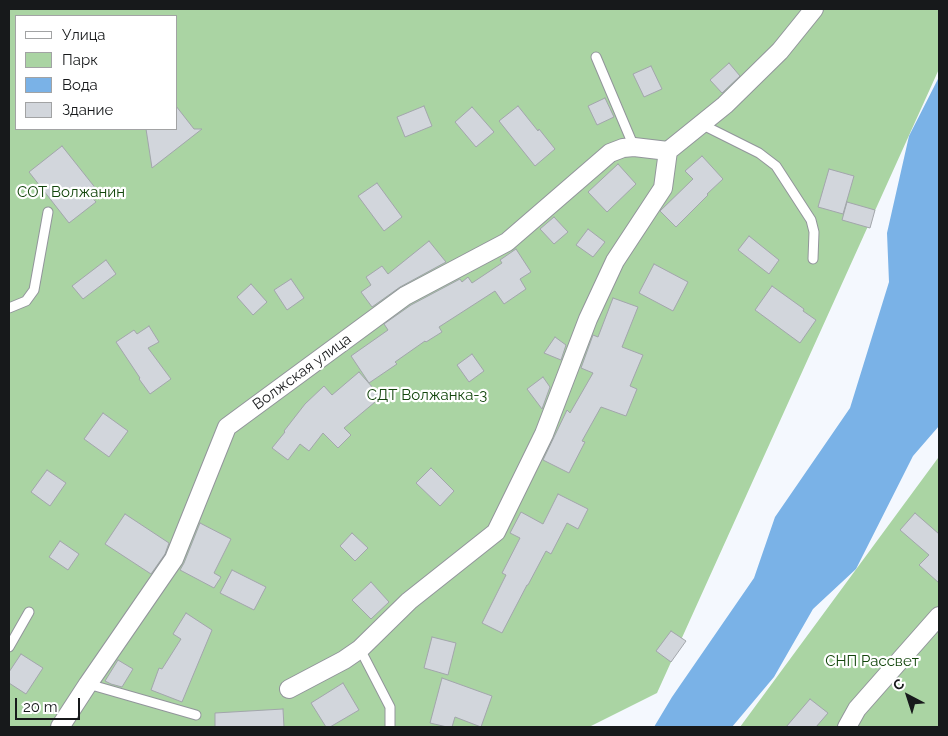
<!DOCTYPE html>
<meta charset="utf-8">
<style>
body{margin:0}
#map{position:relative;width:948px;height:736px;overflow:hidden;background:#f4f8fe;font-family:Raleway,sans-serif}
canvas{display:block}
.frame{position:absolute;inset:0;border:10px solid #17191b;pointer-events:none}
.legend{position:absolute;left:15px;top:15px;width:162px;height:115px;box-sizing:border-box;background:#fff;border:1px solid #a2a3a4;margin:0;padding:6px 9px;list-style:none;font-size:15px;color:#17191b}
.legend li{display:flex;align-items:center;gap:10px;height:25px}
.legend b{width:25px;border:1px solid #a2a3a4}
.north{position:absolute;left:883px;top:671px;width:50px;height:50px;-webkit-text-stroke:4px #fff;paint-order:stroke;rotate:320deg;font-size:14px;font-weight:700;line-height:20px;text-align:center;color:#17191b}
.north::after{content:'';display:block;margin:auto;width:18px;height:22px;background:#17191b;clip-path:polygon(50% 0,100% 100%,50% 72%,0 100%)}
.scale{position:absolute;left:15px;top:698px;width:65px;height:22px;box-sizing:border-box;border:2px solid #17191b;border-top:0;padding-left:6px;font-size:15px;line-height:18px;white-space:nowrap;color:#17191b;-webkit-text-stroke:4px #fff;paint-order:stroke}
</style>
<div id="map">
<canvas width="948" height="736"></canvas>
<div class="frame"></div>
<ul class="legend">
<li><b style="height:6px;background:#fff"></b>Улица</li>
<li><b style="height:14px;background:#aad4a3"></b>Парк</li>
<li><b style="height:14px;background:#7ab2e7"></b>Вода</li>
<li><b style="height:14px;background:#d2d6dc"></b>Здание</li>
</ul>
<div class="north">С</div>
<div class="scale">20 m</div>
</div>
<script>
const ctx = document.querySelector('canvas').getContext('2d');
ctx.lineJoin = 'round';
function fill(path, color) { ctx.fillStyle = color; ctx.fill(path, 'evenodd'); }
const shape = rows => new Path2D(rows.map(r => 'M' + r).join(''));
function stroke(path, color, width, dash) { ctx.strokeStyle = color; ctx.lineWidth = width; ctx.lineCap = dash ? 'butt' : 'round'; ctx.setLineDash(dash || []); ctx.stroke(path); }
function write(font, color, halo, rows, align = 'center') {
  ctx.font = font + ' Raleway,sans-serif'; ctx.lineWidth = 4.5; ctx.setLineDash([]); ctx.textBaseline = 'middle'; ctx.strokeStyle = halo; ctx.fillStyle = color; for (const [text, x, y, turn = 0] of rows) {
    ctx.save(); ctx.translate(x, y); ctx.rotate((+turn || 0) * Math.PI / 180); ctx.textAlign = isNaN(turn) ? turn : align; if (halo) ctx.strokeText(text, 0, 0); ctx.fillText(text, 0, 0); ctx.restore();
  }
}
fill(shape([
 [9,9,939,9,939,69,657,693,589,727,9,727],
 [16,16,176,16,176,129,16,129],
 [939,454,939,727,740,727,938,458]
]), '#aad4a3');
fill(shape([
 [939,77,939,426,913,456,856,569,813,609,774,677,732,727,654,727,672,697,754,578,775,517,850,408,889,282,887,233,909,136]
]), '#7ab2e7');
const building = shape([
 [729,63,740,76,722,93,710,80,729,63],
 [651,66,662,89,644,97,633,74,651,66],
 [605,98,614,117,597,125,588,106,605,98],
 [176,106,194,129,202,129,152,168,146,129,176,129,176,106],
 [424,106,432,126,405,137,397,117,424,106],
 [518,106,538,131,539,129,555,149,535,166,499,121,518,106],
 [472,107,494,132,476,147,455,122,472,107],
 [62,146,97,190,90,195,96,202,69,223,29,172,62,146],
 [702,156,723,179,707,194,708,195,676,227,660,211,693,179,685,171,702,156],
 [618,164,636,184,607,212,588,192,618,164],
 [829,169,854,176,843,214,818,207,829,169],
 [377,183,402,217,384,231,358,196,377,183],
 [847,202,875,210,870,228,842,220,847,202],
 [554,217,568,232,554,244,540,229,554,217],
 [588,229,605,242,593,257,576,245,588,229],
 [749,236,779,260,769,274,738,250,749,236],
 [429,241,446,262,400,287,372,307,361,292,371,285,366,277,382,266,388,274,429,241],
 [516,249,531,272,520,279,526,289,504,304,495,291,439,327,442,332,426,342,425,341,395,362,397,364,369,383,351,356,388,330,384,324,411,305,460,279,462,282,468,277,472,283,502,263,500,260,516,249],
 [106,260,116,274,83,299,72,286,106,260],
 [654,264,688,282,673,311,639,293,654,264],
 [291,279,304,298,287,310,274,290,291,279],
 [251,284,267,302,253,315,237,297,251,284],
 [772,286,804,309,803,311,816,320,800,343,755,310,772,286],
 [613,298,638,307,622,347,643,355,630,386,637,389,626,416,601,407,582,441,585,442,569,473,543,460,567,410,570,413,593,373,581,368,593,335,598,337,613,298],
 [149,326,159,342,148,348,171,379,150,394,139,379,140,378,116,342,134,330,137,334,149,326],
 [555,337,566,345,561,360,544,353,555,337],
 [472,354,484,371,469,382,457,365,472,354],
 [359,372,381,397,344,428,351,435,338,448,323,433,309,451,300,444,288,460,272,448,285,432,284,431,305,404,324,386,332,395,359,372],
 [543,377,550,387,542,409,527,389,543,377],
 [103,413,128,431,109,457,84,439,103,413],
 [431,468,454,491,440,506,416,483,431,468],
 [47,470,66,483,50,506,31,492,47,470],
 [558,494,588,509,578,529,567,523,551,554,546,551,528,585,527,585,502,633,482,623,506,575,502,573,520,538,510,533,521,512,543,524,558,494],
 [915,513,939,534,939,583,919,565,929,555,900,530,915,513],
 [125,514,169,543,165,554,151,574,105,544,125,514],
 [200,523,231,539,214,573,221,577,214,588,180,570,184,563,200,523],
 [352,533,368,548,355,561,340,546,352,533],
 [60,541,79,554,68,570,49,557,60,541],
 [232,570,266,587,254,610,220,593,232,570],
 [371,582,389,602,371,619,352,600,371,582],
 [186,613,212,630,182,702,151,690,159,668,162,669,181,639,173,634,186,613],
 [671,631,686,641,671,662,656,651,671,631],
 [432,637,456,643,448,675,424,668,432,637],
 [21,654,43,668,26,694,9,683,9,672,21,654],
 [118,660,133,669,122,687,111,684,105,681,118,660],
 [442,678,492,696,481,727,455,717,452,727,447,727,430,723,442,678],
 [343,683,359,710,330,727,326,727,311,703,343,683],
 [810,699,828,713,816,727,786,727,810,699],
 [283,709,284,727,215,727,215,713,283,709]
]);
fill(building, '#d2d6dc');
stroke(building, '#a2a6ab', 1);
const service = shape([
 [596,57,634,147],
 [701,124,759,153,776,166,811,220,814,232,813,259],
 [9,308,26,301,34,290,48,212],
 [9,647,29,612],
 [360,649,390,707,390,727],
 [88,684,196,715]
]);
const minor = shape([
 [289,689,344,660,360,649,409,601,496,532,544,434,588,319,615,261,663,188,668,151,725,105,780,51,814,9],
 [60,727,88,684,174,559,227,427,405,296,507,242,610,153,623,148,634,147,668,151],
 [847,727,857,709,939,616]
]);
stroke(service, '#92959b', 11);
stroke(minor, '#92959b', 20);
stroke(service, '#fff', 9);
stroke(minor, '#fff', 18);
write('15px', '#13460c', '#fff', [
 ["СОТ Волжанин",71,192],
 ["СДТ Волжанка-3",427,395],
 ["СНП Рассвет",872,661]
]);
write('15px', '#17191b', '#fff', [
 ["Волжская улица",302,372,-36]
]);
</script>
